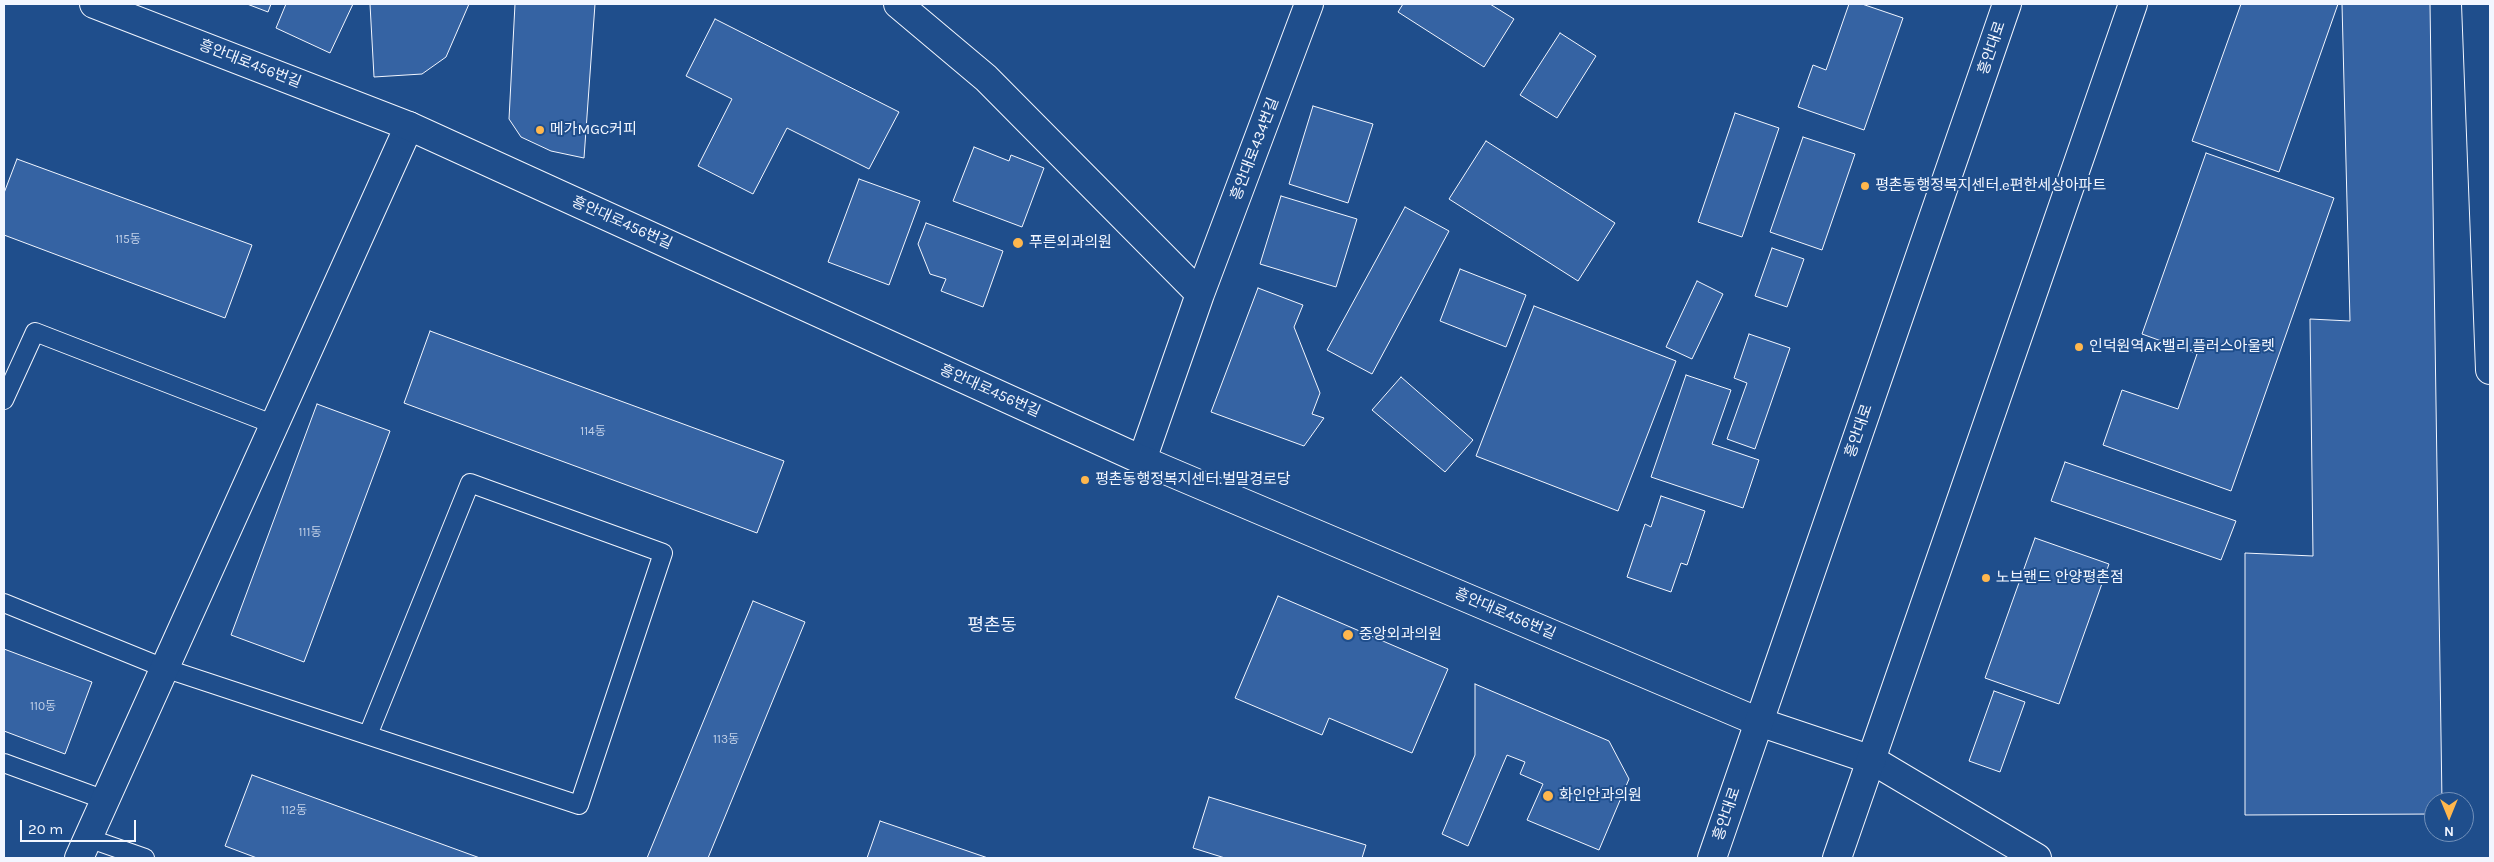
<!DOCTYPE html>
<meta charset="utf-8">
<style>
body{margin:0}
#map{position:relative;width:2494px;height:862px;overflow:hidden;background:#1f4e8c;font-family:Karla,sans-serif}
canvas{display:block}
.frame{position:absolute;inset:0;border:5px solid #f2f6ff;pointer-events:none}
.north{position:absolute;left:2424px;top:792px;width:50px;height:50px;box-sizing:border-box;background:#1f4e8c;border:1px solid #7391ba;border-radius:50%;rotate:180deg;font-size:14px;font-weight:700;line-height:20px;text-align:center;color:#f2f6ff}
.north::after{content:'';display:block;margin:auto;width:18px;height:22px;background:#ffb74d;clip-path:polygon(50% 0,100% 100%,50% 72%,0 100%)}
.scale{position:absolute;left:20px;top:820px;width:116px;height:22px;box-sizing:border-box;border:2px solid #f2f6ff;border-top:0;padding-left:6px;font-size:15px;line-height:18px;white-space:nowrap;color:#f2f6ff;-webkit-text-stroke:4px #1f4e8c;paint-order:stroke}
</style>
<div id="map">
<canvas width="2494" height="862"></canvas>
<div class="frame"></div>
<div class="north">N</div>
<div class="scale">20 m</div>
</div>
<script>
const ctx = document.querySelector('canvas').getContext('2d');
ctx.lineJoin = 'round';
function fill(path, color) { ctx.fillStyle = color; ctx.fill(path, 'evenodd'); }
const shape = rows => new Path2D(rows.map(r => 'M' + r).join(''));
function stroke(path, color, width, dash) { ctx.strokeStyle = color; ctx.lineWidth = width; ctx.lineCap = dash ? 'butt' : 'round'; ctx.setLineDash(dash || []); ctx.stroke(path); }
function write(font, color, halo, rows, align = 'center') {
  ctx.font = font + ' Karla,"Noto Sans KR",sans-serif'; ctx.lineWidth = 4; ctx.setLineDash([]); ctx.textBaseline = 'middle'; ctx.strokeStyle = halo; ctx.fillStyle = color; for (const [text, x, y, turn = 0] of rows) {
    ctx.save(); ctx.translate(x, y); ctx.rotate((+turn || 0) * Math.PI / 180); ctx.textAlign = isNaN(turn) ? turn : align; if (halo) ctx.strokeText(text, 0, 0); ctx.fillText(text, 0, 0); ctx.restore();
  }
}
const building = shape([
 [247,4,271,4,268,12,247,4],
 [286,4,353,4,330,53,276,28,286,4],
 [370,4,469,4,446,57,422,74,374,77,370,4],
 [515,4,595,4,584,158,551,151,521,137,509,119,515,4],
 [1403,4,1490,4,1514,19,1484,67,1398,12,1403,4],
 [1849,4,1862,4,1903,18,1864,130,1798,107,1813,65,1826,70,1849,4],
 [2241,4,2338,4,2279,172,2192,141,2241,4],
 [2342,4,2430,4,2442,802,2434,802,2434,814,2245,815,2245,553,2313,556,2310,319,2350,321,2342,4],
 [715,19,899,112,869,169,787,128,753,194,698,166,732,99,686,76,715,19],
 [1560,33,1596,56,1557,118,1520,95,1560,33],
 [1313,106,1373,124,1348,203,1289,184,1313,106],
 [1735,113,1779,128,1742,237,1698,222,1735,113],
 [1803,137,1855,154,1822,250,1770,232,1803,137],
 [1486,141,1615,223,1578,281,1449,199,1486,141],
 [974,147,1009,161,1011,155,1044,168,1022,227,953,201,974,147],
 [2206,153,2334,198,2231,491,2103,445,2122,390,2178,409,2197,354,2142,334,2206,153],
 [17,159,252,245,225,318,4,235,4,193,17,159],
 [859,179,920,201,889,285,828,262,859,179],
 [1281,196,1357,219,1336,287,1260,264,1281,196],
 [1405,207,1449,231,1372,374,1327,350,1405,207],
 [926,223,1003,251,983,307,941,291,946,279,930,274,918,244,926,223],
 [1772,248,1804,259,1787,307,1755,296,1772,248],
 [1460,269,1526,295,1506,347,1440,321,1460,269],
 [1697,281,1723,294,1692,359,1666,347,1697,281],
 [1258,288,1303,305,1294,327,1320,393,1312,414,1324,418,1304,446,1211,412,1258,288],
 [1534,306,1676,361,1618,511,1476,456,1534,306],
 [430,331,784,461,757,533,404,403,430,331],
 [1749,334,1790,348,1755,449,1727,439,1747,383,1734,378,1749,334],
 [1686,375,1731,390,1712,444,1759,460,1743,508,1651,477,1686,375],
 [1401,377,1473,440,1445,472,1372,410,1401,377],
 [317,404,390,431,304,662,231,635,317,404],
 [2065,462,2236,521,2221,560,2051,501,2065,462],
 [1661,496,1705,511,1687,565,1681,563,1671,592,1627,577,1645,524,1651,527,1661,496],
 [2035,538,2109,564,2059,704,1985,678,2035,538],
 [1278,596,1448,669,1412,753,1329,718,1322,735,1235,698,1278,596],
 [753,601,805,622,708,858,647,858,753,601],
 [4,649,92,682,65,754,4,731,4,649],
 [1475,684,1609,741,1629,779,1599,850,1527,820,1543,784,1520,774,1525,762,1507,755,1468,846,1442,834,1475,755,1475,684],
 [1994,691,2025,702,2000,772,1969,761,1994,691],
 [252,775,480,858,257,858,225,846,252,775],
 [1209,797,1366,845,1362,858,1225,858,1193,848,1209,797],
 [880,821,988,858,867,858,880,821]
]);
fill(building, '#3563a3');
stroke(building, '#f2f6ff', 1);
const service = shape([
 [4,400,35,332,275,425],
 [4,603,164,668,579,805,663,553,470,483,368,735],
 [4,763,105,800],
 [88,838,145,858]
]);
const minor = shape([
 [898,4,986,78,1200,294],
 [2476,4,2490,370],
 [1142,460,1200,294,1309,4],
 [1872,760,2037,858],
 [79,858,409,126]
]);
const tertiary = shape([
 [94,4,409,126,1142,460,1759,722,1872,760]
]);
const primary = shape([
 [1712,858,2007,4],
 [1837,858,2133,4]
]);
stroke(service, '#f2f6ff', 20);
stroke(minor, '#f2f6ff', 30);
stroke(tertiary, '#f2f6ff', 30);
stroke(primary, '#f2f6ff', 30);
stroke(service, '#1f4e8c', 18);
stroke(minor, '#1f4e8c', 28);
stroke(tertiary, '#1f4e8c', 28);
stroke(primary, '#1f4e8c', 28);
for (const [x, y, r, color] of [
 [540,130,5,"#ffb74d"],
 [1865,186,5,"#ffb74d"],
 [1018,243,6,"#ffb74d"],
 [2079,347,5,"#ffb74d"],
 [1085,480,5,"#ffb74d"],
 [1986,578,5,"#ffb74d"],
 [1348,635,6,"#ffb74d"],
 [1548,796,6,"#ffb74d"]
]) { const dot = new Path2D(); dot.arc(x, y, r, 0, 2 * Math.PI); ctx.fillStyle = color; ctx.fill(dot); stroke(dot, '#1f4e8c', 2); }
write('12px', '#c3d1e8', null, [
 ["115동",128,240],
 ["114동",593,432],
 ["111동",310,533],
 ["110동",43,707],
 ["113동",726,740],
 ["112동",294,811]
]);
write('15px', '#f2f6ff', '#1f4e8c', [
 ["흥안대로",1992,48,-71],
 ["흥안대로456번길",250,64,21],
 ["흥안대로434번길",1255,149,-69],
 ["흥안대로456번길",622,223,24],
 ["흥안대로456번길",990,391,24],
 ["흥안대로",1859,431,-71],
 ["흥안대로456번길",1505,614,23],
 ["흥안대로",1727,814,-71]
]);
write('15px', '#f2f6ff', '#1f4e8c', [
 ["메가MGC커피",550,130],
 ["평촌동행정복지센터.e편한세상아파트",1875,186],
 ["푸른외과의원",1029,243],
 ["인덕원역AK밸리.플러스아울렛",2089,347],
 ["평촌동행정복지센터.벌말경로당",1095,480],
 ["노브랜드 안양평촌점",1996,578],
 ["중앙외과의원",1359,635],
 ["화인안과의원",1559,796]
], 'left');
write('18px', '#f2f6ff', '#1f4e8c', [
 ["평촌동",992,626]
]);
</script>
